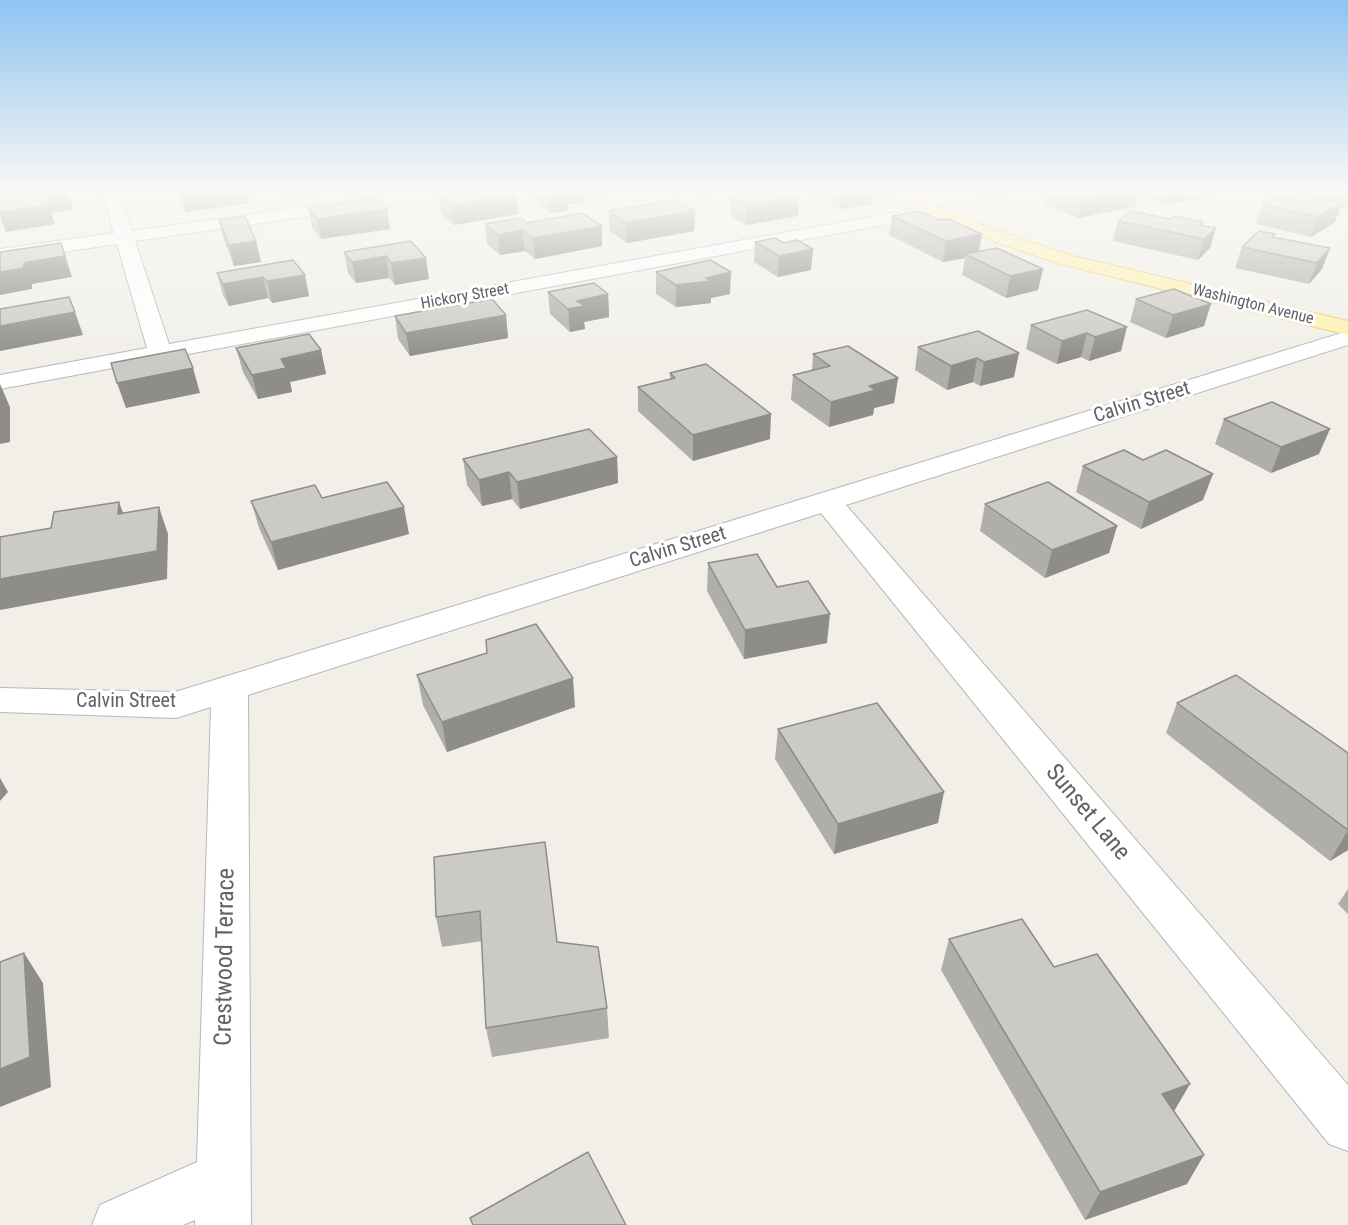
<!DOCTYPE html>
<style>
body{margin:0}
canvas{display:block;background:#f1efe8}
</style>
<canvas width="1348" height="1225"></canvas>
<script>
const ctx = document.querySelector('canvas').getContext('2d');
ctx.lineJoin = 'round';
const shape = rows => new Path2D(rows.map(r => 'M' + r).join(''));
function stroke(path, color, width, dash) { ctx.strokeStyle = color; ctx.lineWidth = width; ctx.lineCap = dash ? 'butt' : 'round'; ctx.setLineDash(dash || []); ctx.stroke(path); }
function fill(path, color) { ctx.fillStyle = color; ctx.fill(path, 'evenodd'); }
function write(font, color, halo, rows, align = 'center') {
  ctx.font = font + ' "Roboto Condensed",sans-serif'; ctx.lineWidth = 6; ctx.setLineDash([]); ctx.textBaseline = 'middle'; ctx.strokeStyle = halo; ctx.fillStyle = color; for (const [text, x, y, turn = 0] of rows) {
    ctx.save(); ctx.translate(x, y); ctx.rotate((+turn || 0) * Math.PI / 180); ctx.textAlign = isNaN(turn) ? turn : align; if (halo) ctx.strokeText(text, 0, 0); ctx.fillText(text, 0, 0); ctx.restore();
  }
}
const minor = shape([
 [102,190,118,190,132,231,424,190,466,190,458,195,135,241,169,344,915,209,908,204,917,199,970,190,1006,190,998,195,933,206,940,211,931,216,0,389,0,375,147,348,117,244,0,261,0,249,114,233,102,190],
 [1348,331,1348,345,846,505,1348,1085,1348,1151,1329,1144,821,513,248,695,251,1225,195,1225,195,1220,183,1225,92,1225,100,1205,197,1162,211,707,176,718,0,712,0,688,175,692,1348,331]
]);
const major = shape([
 [879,190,900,190,967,220,1073,256,1348,321,1348,335,1060,264,955,228,881,194,879,190]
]);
stroke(minor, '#b5b8bc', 2);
stroke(major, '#f2c960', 2);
fill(minor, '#fff');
fill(major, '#fff2af');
fill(shape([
 [177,190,247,190,250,203,186,212,181,201],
 [283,190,332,190,289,196],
 [529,190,601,190,602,196,586,198,586,202,568,204,569,211,550,213,529,195],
 [691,190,719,190,700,194],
 [804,190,874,190,873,204,841,209,826,201,827,191,812,194],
 [1048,190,1211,190,1209,197,1195,201,1190,199,1167,205,1138,195,1135,207,1078,218,1045,205],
 [1331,190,1348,190,1348,210,1340,207,1335,222,1311,237,1256,224,1262,204,1292,199,1328,200],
 [439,195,516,195,518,214,454,225,441,214],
 [731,196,799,197,798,216,746,225,730,215],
 [308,208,387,209,390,229,321,239,312,227],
 [609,211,695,211,694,231,627,243,609,231],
 [892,216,940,220,982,234,979,251,1038,290,1006,298,962,275,965,258,943,262,889,235],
 [1171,219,1203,222,1202,225,1210,248,1198,260,1113,241,1118,221],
 [219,220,256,241,261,262,234,266,224,240],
 [527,223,602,226,602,246,535,259,525,251,500,255,487,244,485,224],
 [1274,237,1330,248,1322,269,1309,284,1235,268,1242,247],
 [411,241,429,279,395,285,389,278,356,283,348,273,344,252],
 [755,242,784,243,813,249,811,270,778,277,754,262],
 [293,260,309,296,272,303,268,298,229,306,223,295,217,273],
 [656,272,730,294,711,298,711,303,676,307,656,294],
 [548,292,608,294,609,317,584,322,585,329,570,332,550,314],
 [1136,299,1204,326,1166,338,1130,322],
 [1087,310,1121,351,1089,361,1081,357,1057,364,1026,349,1031,325],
 [506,315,508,338,410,356,398,339,395,316],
 [978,331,1014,377,980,386,973,382,947,390,915,370,918,347],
 [236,348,321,350,326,374,290,382,292,392,258,399,243,372],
 [813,354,898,378,894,403,874,408,873,415,829,427,791,400,793,375,812,371],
 [670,373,770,439,693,461,638,411,638,387,670,379],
 [1224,419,1319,454,1271,473,1215,444],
 [617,457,618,483,520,509,512,499,482,506,467,485,463,459],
 [1083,466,1203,500,1141,529,1076,492],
 [322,498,409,534,278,570,259,528,251,501],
 [985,504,1117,526,1109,553,1045,578,980,531],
 [708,563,777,587,827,643,744,659,707,591],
 [417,675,575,707,447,752,423,705],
 [1177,703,1348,753,1348,850,1330,861,1166,733],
 [778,729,938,823,834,854,775,759],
 [434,857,557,942,607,1008,609,1038,492,1057,486,1028,482,941,442,947,436,917],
 [1348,889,1348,914,1338,904],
 [949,939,1054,967,1174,1112,1187,1184,1085,1220,941,970]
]), '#afaea9');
fill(shape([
 [0,190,49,190,0,196],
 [204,190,247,190,250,203,186,212,181,193],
 [287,190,332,190,289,196],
 [561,190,601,190,602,196,586,198,586,202,568,204,569,211,550,213,549,194],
 [700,190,719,190,700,194],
 [812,190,827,190,827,191,812,194],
 [843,190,874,190,873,204,841,209],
 [1130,190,1140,190,1135,207,1078,218,1082,199],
 [1171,190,1192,190,1190,199,1167,205],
 [1198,190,1211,190,1209,197,1195,201],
 [68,191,74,210,51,213,55,224,6,232,0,216,0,212,44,194],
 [516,195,518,214,454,225,452,205],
 [799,197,798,216,746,225,747,205],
 [1342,203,1335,222,1311,237,1318,217],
 [387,209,390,229,321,239,317,219],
 [695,211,694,231,627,243,626,223],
 [602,226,602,246,535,259,533,238],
 [1216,228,1210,248,1198,260,1204,239],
 [523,230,525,251,500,255,498,235],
 [982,234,978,255,965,254,965,258,943,262,946,241],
 [256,241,261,262,234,266,229,245],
 [61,243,72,277,32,284,32,289,0,295,0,272,24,263],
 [1330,248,1322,269,1309,284,1317,263],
 [813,249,811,270,778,277,779,256],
 [386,256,389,278,356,283,352,262],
 [426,258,429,279,395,285,391,263],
 [1043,269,1038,290,1006,298,1010,276],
 [731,272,730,294,711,298,711,303,676,307,676,285],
 [305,275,309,296,272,303,267,281],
 [263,277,268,298,229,306,223,284],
 [608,294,609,317,584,322,585,329,570,332,568,309,577,301],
 [1211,304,1204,326,1166,338,1173,315],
 [75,312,83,335,0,351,0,326],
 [506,315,508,338,410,356,406,333],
 [1127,327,1121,351,1089,361,1095,337],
 [1087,333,1081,357,1057,364,1062,341],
 [321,350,326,374,290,382,292,392,258,399,252,375,281,359],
 [1019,353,1014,377,980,386,984,362],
 [977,358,973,382,947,390,951,366],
 [193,368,200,393,126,408,117,383],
 [898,378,894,403,874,408,873,415,829,427,831,402,869,386],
 [0,384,10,407,10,442,0,444],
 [771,414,770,439,693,461,693,435],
 [1330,429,1319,454,1271,473,1281,447],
 [617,457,618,483,520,509,517,482],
 [509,472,512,499,482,506,479,480],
 [1213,474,1203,500,1141,529,1149,502],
 [119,502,129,529,118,514],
 [159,507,168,534,167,579,0,610,0,579],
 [404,507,409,534,278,570,271,542],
 [1117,526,1109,553,1045,578,1052,550],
 [830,614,827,643,744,659,745,630],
 [573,678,575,707,447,752,442,722],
 [0,778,8,792,0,801],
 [944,792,938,823,834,854,838,824],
 [1348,830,1348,850,1330,861],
 [24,953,43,983,51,1087,0,1107,0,1069],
 [1190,1084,1173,1113,1162,1094],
 [1204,1155,1187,1184,1085,1220,1100,1192]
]), '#8f8d8a');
const building = shape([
 [29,190,67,190,68,191,44,194,48,205,0,212,0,200,31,195,29,190],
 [179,190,204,190,181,193,179,190],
 [471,190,509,190,516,195,452,205,439,195,471,190],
 [543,190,565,190,567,192,549,194,543,190],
 [767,190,787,190,799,197,747,205,731,196,767,190],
 [1058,190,1130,190,1082,199,1058,190],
 [1302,194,1342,203,1318,217,1262,204,1278,196,1292,199,1302,194],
 [377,198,387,209,317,219,308,208,377,198],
 [676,200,695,211,626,223,609,211,676,200],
 [918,211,940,220,948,219,982,234,946,241,892,216,918,211],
 [1131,211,1171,219,1175,216,1203,222,1199,225,1216,228,1204,239,1118,221,1131,211],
 [582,213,602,226,533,238,523,230,498,235,485,224,521,218,527,223,582,213],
 [245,216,256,241,229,245,219,220,245,216],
 [1259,231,1275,234,1272,237,1330,248,1317,263,1242,247,1259,231],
 [775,238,784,243,797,240,813,249,779,256,755,242,775,238],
 [411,241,426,258,391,263,386,256,352,262,344,252,411,241],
 [61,243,65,256,24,263,24,268,0,272,0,252,61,243],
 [997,248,1043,269,1010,276,965,254,997,248],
 [293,260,305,275,267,281,263,277,223,284,217,273,293,260],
 [710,260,731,272,706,278,711,281,676,285,656,272,710,260],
 [594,283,608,294,577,301,584,306,568,309,548,292,594,283],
 [1174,289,1211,304,1173,315,1136,299,1174,289],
 [69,297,75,312,0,326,0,309,69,297],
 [492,299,506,315,406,333,395,316,492,299],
 [1087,310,1127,327,1095,337,1087,333,1062,341,1031,325,1087,310],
 [978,331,1019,353,984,362,977,358,951,366,918,347,978,331],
 [309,334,321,350,281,359,286,368,252,375,236,348,309,334],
 [848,346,898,378,869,386,876,390,831,402,793,375,830,366,813,354,848,346],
 [185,349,193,368,117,383,111,363,185,349],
 [706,364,771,414,693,435,638,387,675,378,670,373,706,364],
 [1272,402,1330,429,1281,447,1224,419,1272,402],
 [589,429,617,457,517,482,509,472,479,480,463,459,589,429],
 [1124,450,1143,460,1166,450,1213,474,1149,502,1083,466,1124,450],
 [387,482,404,507,271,542,251,501,315,485,322,498,387,482],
 [1048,482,1117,526,1052,550,985,504,1048,482],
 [119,502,118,514,159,507,157,551,0,579,0,537,51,528,54,512,119,502],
 [757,554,777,587,808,581,830,614,745,630,708,563,757,554],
 [536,624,573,678,442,722,417,675,487,653,486,640,536,624],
 [1236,675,1348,753,1348,830,1177,703,1236,675],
 [877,703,944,792,838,824,778,729,877,703],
 [545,842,557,942,598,947,607,1008,486,1028,480,911,436,917,434,857,545,842],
 [1022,919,1054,967,1097,954,1190,1084,1162,1094,1204,1155,1100,1192,949,939,1022,919],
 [24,953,30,1057,0,1069,0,962,24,953],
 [588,1152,626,1225,473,1225,470,1218,588,1152]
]);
fill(building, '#cccac5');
stroke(building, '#8f8d8a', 1.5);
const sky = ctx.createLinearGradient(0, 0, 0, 361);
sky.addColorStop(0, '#8fc3f1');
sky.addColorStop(0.53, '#f9f8f5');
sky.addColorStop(1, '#f9f8f500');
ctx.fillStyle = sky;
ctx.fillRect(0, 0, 1348, 361);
write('16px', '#5f6368', '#fff', [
 ["Hickory Street",465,297,-10],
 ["Washington Avenue",1253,305,14]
]);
write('20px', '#5f6368', '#fff', [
 ["Calvin Street",1142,403,-17],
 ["Calvin Street",678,548,-17],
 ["Calvin Street",126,702]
]);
write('24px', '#5f6368', '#fff', [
 ["Sunset Lane",1087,813,50],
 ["Crestwood Terrace",226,957,-89]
]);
</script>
